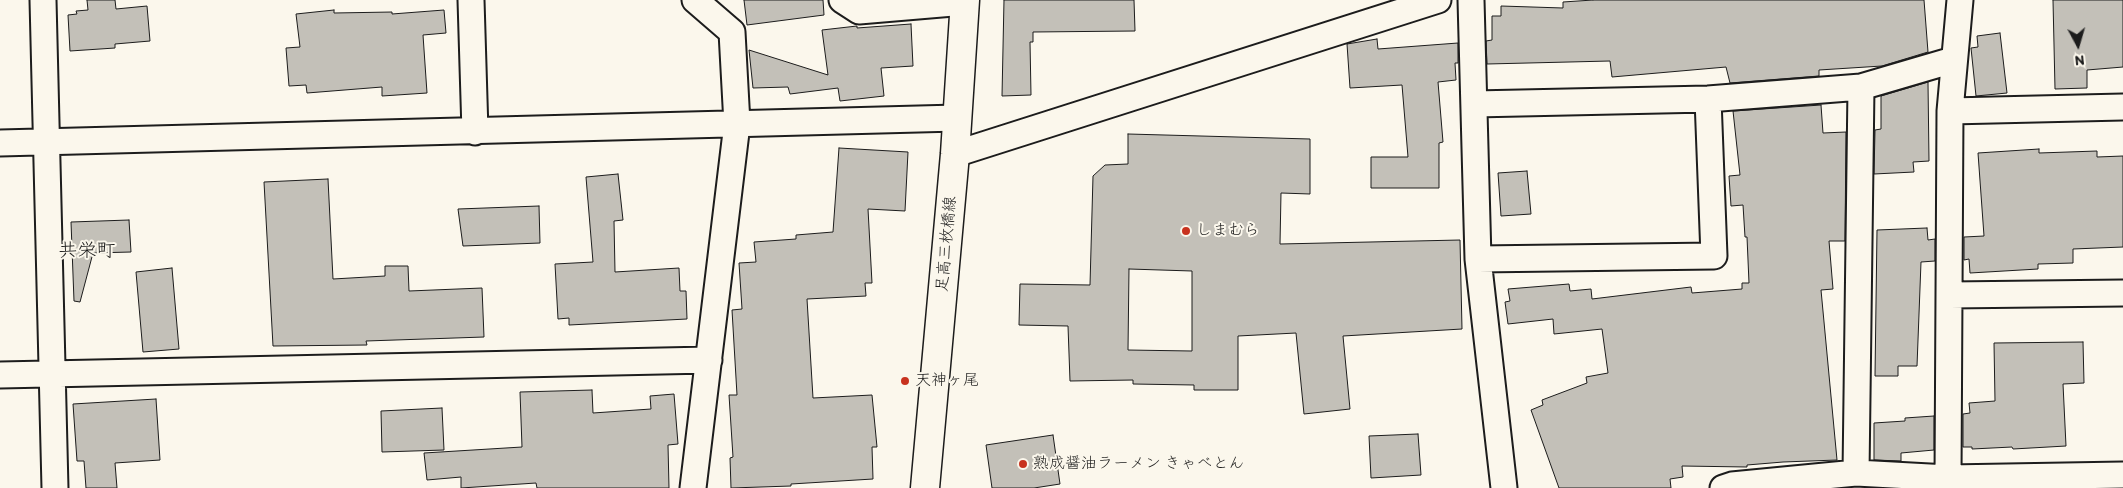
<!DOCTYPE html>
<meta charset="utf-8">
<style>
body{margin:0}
#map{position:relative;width:2123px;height:488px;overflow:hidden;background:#fbf7ec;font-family:Itim,sans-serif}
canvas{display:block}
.north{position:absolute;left:2053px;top:20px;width:50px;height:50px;-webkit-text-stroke:4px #fbf7ec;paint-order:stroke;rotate:174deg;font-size:14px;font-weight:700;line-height:20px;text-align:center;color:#1c1c1c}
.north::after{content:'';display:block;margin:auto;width:18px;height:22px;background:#1c1c1c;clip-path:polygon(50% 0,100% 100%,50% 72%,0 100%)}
</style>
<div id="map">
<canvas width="2123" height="488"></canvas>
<div class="north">N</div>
</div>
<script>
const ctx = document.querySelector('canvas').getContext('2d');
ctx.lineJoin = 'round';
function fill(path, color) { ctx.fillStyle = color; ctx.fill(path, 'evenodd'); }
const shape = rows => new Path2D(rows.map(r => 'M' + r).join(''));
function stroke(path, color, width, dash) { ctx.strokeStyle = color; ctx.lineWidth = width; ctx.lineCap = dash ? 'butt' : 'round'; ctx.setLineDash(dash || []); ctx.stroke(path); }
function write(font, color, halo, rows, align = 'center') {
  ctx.font = font + ' Itim,"Klee One",sans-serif'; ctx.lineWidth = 4; ctx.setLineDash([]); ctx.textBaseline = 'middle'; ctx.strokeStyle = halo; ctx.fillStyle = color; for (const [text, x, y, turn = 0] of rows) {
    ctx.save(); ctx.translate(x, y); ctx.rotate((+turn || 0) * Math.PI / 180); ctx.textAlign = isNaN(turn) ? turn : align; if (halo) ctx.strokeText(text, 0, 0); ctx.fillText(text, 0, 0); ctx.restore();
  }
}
const building = shape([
 [87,0,115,0,116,9,147,6,150,41,115,44,115,48,70,51,68,15,77,14,76,11,88,10,87,0],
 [744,0,823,0,824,15,747,25,744,0],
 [1004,0,1134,0,1135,31,1033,32,1033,42,1030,42,1031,95,1002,96,1004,0],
 [1593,0,1924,0,1928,52,1882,66,1819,70,1819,76,1730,83,1726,67,1612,77,1610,61,1487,64,1486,41,1492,40,1492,16,1501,16,1501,6,1563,8,1563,2,1593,0],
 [2053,0,2123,0,2123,67,2087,70,2087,88,2055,89,2053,0],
 [334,10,334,13,392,12,392,14,444,10,446,33,423,35,427,93,382,96,382,87,307,93,306,85,289,86,286,48,300,47,296,14,334,10],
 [911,24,913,66,881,68,884,96,840,101,838,88,790,94,788,87,753,88,749,50,828,75,822,30,857,26,857,28,911,24],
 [2000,33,2007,93,1976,96,1971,48,1978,47,1977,36,2000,33],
 [1377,39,1378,49,1458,43,1458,63,1455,63,1456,80,1438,82,1443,142,1439,143,1439,188,1371,188,1371,157,1408,157,1402,85,1350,88,1347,44,1377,39],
 [1928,82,1929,161,1913,162,1914,172,1874,174,1875,130,1881,129,1881,96,1928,82],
 [1821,105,1823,133,1846,132,1845,241,1829,241,1833,289,1821,290,1837,460,1783,462,1747,465,1747,467,1682,466,1683,477,1670,479,1671,488,1559,488,1531,410,1543,405,1542,400,1587,383,1586,377,1608,373,1602,329,1554,334,1553,319,1508,324,1505,302,1510,301,1508,289,1569,284,1570,291,1591,289,1592,299,1691,287,1692,293,1742,289,1742,283,1749,283,1747,237,1745,237,1743,205,1731,206,1729,176,1740,175,1733,111,1821,105],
 [1128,134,1310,139,1310,194,1281,193,1280,244,1460,240,1462,329,1343,336,1350,409,1304,414,1296,333,1238,336,1238,390,1194,390,1194,385,1133,384,1133,380,1070,381,1068,326,1019,325,1020,284,1090,285,1093,176,1105,165,1128,164,1128,134],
 [1129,269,1192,271,1192,351,1128,350,1129,269],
 [839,148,908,152,905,211,868,209,872,283,865,283,866,296,807,299,813,398,872,395,877,447,872,447,873,479,791,484,791,486,731,488,730,458,733,457,729,395,737,395,732,310,742,309,739,263,756,262,754,242,796,239,796,235,833,232,839,148],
 [2039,149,2039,153,2097,151,2097,157,2123,156,2123,247,2073,249,2073,263,2038,264,2038,269,1970,273,1969,259,1964,260,1964,237,1984,236,1978,153,2039,149],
 [1527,171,1531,214,1501,216,1498,173,1527,171],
 [618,174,623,220,614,221,615,272,679,268,680,291,686,291,687,319,569,325,569,318,558,319,555,264,593,262,586,177,618,174],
 [328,179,333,279,385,276,385,266,408,266,409,291,482,288,484,337,366,341,367,345,273,346,264,182,328,179],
 [539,206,540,243,463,246,458,209,539,206],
 [129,220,131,252,93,253,80,302,74,301,71,222,129,220],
 [1927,228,1928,240,1935,239,1935,261,1921,262,1917,366,1898,366,1898,376,1875,376,1877,230,1927,228],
 [172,268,179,349,143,352,136,272,172,268],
 [2083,342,2084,383,2063,384,2066,446,2013,449,2012,447,1972,449,1972,447,1963,447,1963,414,1970,413,1969,403,1995,401,1994,343,2083,342],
 [592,390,593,413,651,409,650,396,674,394,678,444,668,445,669,488,537,488,536,483,461,488,461,477,427,480,424,453,522,447,520,392,592,390],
 [156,399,160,460,115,463,117,488,86,488,84,461,77,461,73,404,156,399],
 [442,408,444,450,382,452,381,411,442,408],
 [1934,416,1934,450,1901,453,1901,461,1874,460,1874,423,1905,421,1905,418,1934,416],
 [1418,434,1421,475,1371,478,1369,436,1418,434],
 [1053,435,1060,484,1034,488,992,488,986,445,1053,435]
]);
fill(building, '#c3c0b8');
stroke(building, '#1c1c1c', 1);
const street = shape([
 [43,0,55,488],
 [471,0,475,132],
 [842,0,859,11,965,2],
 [1471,0,1478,259,1504,488],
 [1474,104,1708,99,1861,87],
 [1950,111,2123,107],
 [0,143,957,118],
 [955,154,1438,0],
 [1478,259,1714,256,1708,99],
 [1950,295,2123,293],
 [0,375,709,360],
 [1856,473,1861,87,1953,60],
 [1948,478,1950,111,1960,0],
 [693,488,737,124,732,32,695,0],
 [1723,488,1732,485,1856,473,1948,478,2123,475]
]);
const secondary = shape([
 [925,488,955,154,965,0]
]);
stroke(street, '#1c1c1c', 29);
stroke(secondary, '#1c1c1c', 31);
stroke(street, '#fbf7ec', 25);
stroke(secondary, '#fbf7ec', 28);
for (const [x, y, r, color] of [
 [1186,231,5,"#c8321e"],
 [905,381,5,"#c8321e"],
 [1023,464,5,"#c8321e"]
]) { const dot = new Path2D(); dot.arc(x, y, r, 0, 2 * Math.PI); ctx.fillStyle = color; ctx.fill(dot); stroke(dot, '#fbf7ec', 2); }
write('16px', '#1c1c1c', '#fbf7ec', [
 ["しまむら",1196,231],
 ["天神ヶ尾",915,381],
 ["熟成醤油ラーメン きゃべとん",1033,464]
], 'left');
write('16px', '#1c1c1c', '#fbf7ec', [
 ["足高三枚橋線",947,244,-85]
]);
write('19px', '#1c1c1c', '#fbf7ec', [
 ["共栄町",87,251]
]);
</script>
